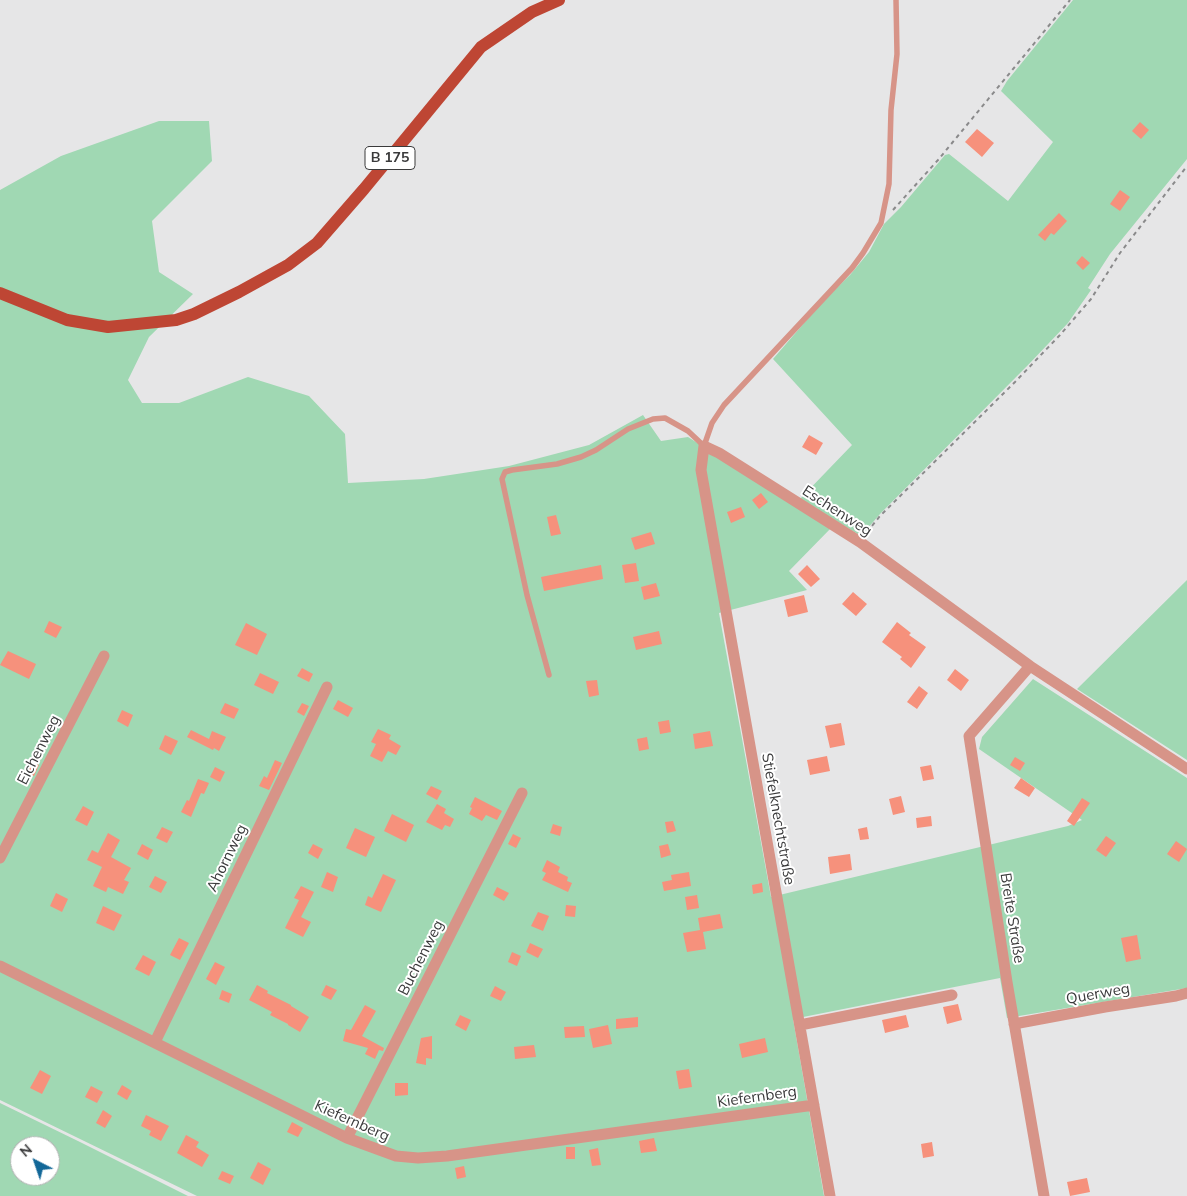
<!DOCTYPE html>
<meta charset="utf-8">
<style>
body{margin:0}
#map{position:relative;width:1187px;height:1196px;overflow:hidden;background:#e6e6e7;font-family:Mulish,sans-serif}
canvas{display:block}
.north{position:absolute;left:10px;top:1136px;width:50px;height:50px;box-sizing:border-box;background:#fff;border:1px solid #b0b0b1;border-radius:50%;rotate:319deg;font-size:14px;font-weight:700;line-height:20px;text-align:center;color:#3a3a3b}
.north::after{content:'';display:block;margin:auto;width:18px;height:22px;background:#126798;clip-path:polygon(50% 0,100% 100%,50% 72%,0 100%)}
</style>
<div id="map">
<canvas width="1187" height="1196"></canvas>
<div class="north">N</div>
</div>
<script>
const ctx = document.querySelector('canvas').getContext('2d');
ctx.lineJoin = 'round';
function fill(path, color) { ctx.fillStyle = color; ctx.fill(path, 'evenodd'); }
const shape = rows => new Path2D(rows.map(r => 'M' + r).join(''));
function stroke(path, color, width, dash) { ctx.strokeStyle = color; ctx.lineWidth = width; ctx.lineCap = dash ? 'butt' : 'round'; ctx.setLineDash(dash || []); ctx.stroke(path); }
function write(font, color, halo, rows, align = 'center') {
  ctx.font = font + ' Mulish,sans-serif'; ctx.lineWidth = 4; ctx.setLineDash([]); ctx.textBaseline = 'middle'; ctx.strokeStyle = halo; ctx.fillStyle = color; for (const [text, x, y, turn = 0] of rows) {
    ctx.save(); ctx.translate(x, y); ctx.rotate((+turn || 0) * Math.PI / 180); ctx.textAlign = isNaN(turn) ? turn : align; if (halo) ctx.strokeText(text, 0, 0); ctx.fillText(text, 0, 0); ctx.restore();
  }
}
fill(shape([
 [1073,0,1187,0,1187,159,1110,254,1088,288,1091,290,1068,323,1029,364,880,514,861,536,800,499,852,445,773,359,824,300,850,275,869,252,884,224,901,207,945,155,949,154,1008,201,1053,142,1001,91,1007,81],
 [159,121,209,121,212,161,152,221,159,272,193,294,149,337,128,380,142,403,179,403,248,377,309,396,345,434,348,483,424,479,509,466,589,445,643,415,661,441,688,437,832,527,789,571,807,590,719,613,771,897,1068,826,1082,820,979,749,982,737,1033,679,1187,778,1187,988,1007,1018,1000,978,793,1019,824,1196,197,1196,0,1100,0,190,61,156],
 [1187,580,1187,760,1077,689],
 [0,1103,80,1142,188,1196,0,1196],
 [20,1146,50,1146,50,1176,20,1176]
]), '#a0d8b3');
fill(shape([
 [1140,122,1149,130,1141,139,1132,131],
 [977,129,994,143,982,157,965,142],
 [1120,190,1130,197,1120,211,1110,204],
 [1059,213,1067,221,1054,235,1051,233,1045,241,1038,235],
 [1082,256,1090,263,1083,270,1076,263],
 [809,435,823,443,816,455,802,447],
 [761,493,768,502,759,509,752,500],
 [741,507,745,517,731,523,727,512],
 [556,515,561,534,551,536,547,517],
 [651,532,655,544,635,550,631,538],
 [636,563,639,581,625,583,622,565],
 [601,565,603,579,544,591,541,577],
 [807,565,820,579,811,587,798,574],
 [656,583,660,596,644,600,641,587],
 [853,592,867,604,856,616,842,604],
 [804,595,808,612,788,617,784,600],
 [49,621,62,627,56,638,44,632],
 [897,622,911,633,909,635,926,647,911,668,900,659,902,657,882,642],
 [246,623,267,634,257,655,235,645],
 [659,631,662,644,636,650,633,637],
 [8,651,36,664,29,679,0,665],
 [302,668,313,674,309,682,297,676],
 [955,669,969,680,961,691,947,680],
 [260,673,279,682,273,694,254,685],
 [597,680,599,695,589,697,586,681],
 [919,686,928,693,917,709,907,702],
 [338,700,353,708,348,717,333,709],
 [225,703,239,709,234,719,220,713],
 [302,703,309,706,304,716,297,712],
 [122,710,133,715,128,727,117,721],
 [669,720,671,732,660,734,658,722],
 [841,723,845,745,830,748,825,726],
 [378,729,391,735,389,739,401,746,396,755,388,751,382,762,370,756,376,744,371,742],
 [191,730,209,739,212,731,226,737,219,751,214,748,213,750,187,737],
 [710,731,713,746,695,749,693,734],
 [165,735,178,741,171,755,159,749],
 [647,737,649,749,639,751,637,739],
 [827,756,830,771,810,775,807,760],
 [1015,757,1025,763,1020,771,1010,765],
 [275,760,282,763,269,790,259,786,264,776,267,778],
 [32,762,39,765,34,776,27,773],
 [931,765,934,779,923,781,920,767],
 [215,767,225,772,220,782,210,777],
 [1021,778,1035,788,1029,797,1014,788],
 [198,779,209,783,204,794,201,793,191,817,181,812,187,800,189,801],
 [431,786,442,791,437,800,426,794],
 [901,796,905,812,893,815,889,799],
 [475,797,502,811,497,820,486,815,482,821,469,814,472,808,470,807],
 [1082,798,1090,803,1074,826,1067,821],
 [437,804,446,809,444,813,454,819,450,827,445,825,442,830,426,822],
 [83,806,94,812,87,826,75,820],
 [392,814,414,825,406,842,384,831],
 [931,816,932,826,917,828,916,818],
 [673,821,676,831,667,833,665,822],
 [553,824,562,827,560,836,550,833],
 [162,827,173,832,167,843,156,838],
 [867,827,869,839,860,840,858,829],
 [355,828,375,837,366,857,346,848],
 [108,833,120,840,111,857,131,868,124,880,129,882,123,894,108,887,106,892,93,886,102,867,87,860,92,850,98,853],
 [513,834,521,838,516,848,508,844],
 [1106,836,1116,843,1106,857,1096,850],
 [1176,841,1187,849,1179,862,1167,854],
 [142,844,153,850,148,860,137,854],
 [313,844,323,849,318,859,308,853],
 [668,844,671,855,661,858,659,846],
 [850,854,852,870,830,874,828,857],
 [547,860,560,867,558,872,568,877,567,881,572,883,568,892,542,880,546,873,542,871],
 [327,872,338,877,333,892,321,887],
 [689,872,691,886,664,891,662,882,672,880,671,875],
 [383,874,396,880,381,912,365,905,368,896,372,898],
 [155,876,167,882,161,893,149,887],
 [762,883,763,892,753,894,752,885],
 [301,886,314,892,301,917,311,922,303,937,285,928,299,900,294,898],
 [497,887,509,893,504,901,493,895],
 [56,893,68,899,62,912,50,906],
 [697,895,699,908,687,910,685,897],
 [566,905,576,906,575,917,565,916],
 [103,906,122,915,114,931,96,923],
 [538,912,549,916,543,931,531,926],
 [720,914,723,928,703,932,706,949,687,952,683,933,700,930,698,918],
 [1137,935,1141,959,1126,962,1121,938],
 [179,938,189,943,180,960,170,955],
 [530,943,543,949,538,958,526,952],
 [512,952,521,956,517,966,508,962],
 [143,955,156,962,149,976,135,969],
 [215,962,225,967,216,985,206,979],
 [257,985,268,991,267,993,291,1005,291,1006,309,1017,300,1032,288,1025,288,1024,270,1015,272,1012,249,1000],
 [326,985,337,990,331,1000,321,995],
 [495,986,506,992,501,1001,490,996],
 [222,990,232,994,229,1003,219,999],
 [958,1004,962,1020,947,1024,943,1007],
 [365,1005,376,1011,362,1036,384,1048,383,1051,379,1050,375,1059,365,1054,368,1048,343,1041,346,1029,351,1030],
 [460,1015,471,1020,466,1031,455,1025],
 [906,1015,909,1027,885,1033,882,1020],
 [638,1017,638,1027,616,1029,616,1019],
 [608,1025,612,1044,593,1048,589,1029],
 [584,1026,585,1037,565,1038,564,1027],
 [432,1036,432,1059,426,1058,426,1065,416,1063,421,1038],
 [765,1038,768,1052,742,1058,739,1044],
 [534,1045,536,1057,515,1059,514,1047],
 [689,1069,692,1087,679,1089,676,1071],
 [40,1070,51,1076,42,1094,30,1088],
 [395,1083,408,1083,408,1095,395,1096],
 [122,1085,132,1091,127,1100,117,1094],
 [91,1086,103,1092,97,1103,85,1097],
 [103,1110,112,1116,105,1128,96,1123],
 [146,1115,169,1126,161,1141,149,1135,151,1131,141,1126],
 [292,1122,303,1128,298,1137,287,1132],
 [186,1135,199,1142,196,1147,209,1155,202,1167,177,1153],
 [654,1138,657,1151,641,1153,639,1141],
 [932,1142,934,1156,923,1158,921,1144],
 [566,1147,575,1147,575,1159,566,1159],
 [598,1148,601,1165,592,1166,589,1150],
 [258,1162,271,1169,263,1185,250,1178],
 [464,1166,466,1177,457,1179,455,1168],
 [222,1171,234,1176,230,1184,218,1179],
 [1087,1178,1090,1192,1070,1196,1067,1182]
]), '#f6917c');
stroke(shape([
 [893,210,938,160,1070,0],
 [867,532,880,516,1015,382,1060,335,1091,299,1120,253,1187,166]
]), '#8a8a8b', 2, [4, 4]);
stroke(shape([
 [549,675,527,595,502,479,505,472,512,470,557,464,581,457,596,450,628,429,653,419,665,418,688,431,704,446,712,423,724,405,852,268,863,253,881,223,889,184,891,110,897,54,896,0]
]), '#d79488', 5.5);
stroke(shape([
 [1030,666,969,736,1007,982,1044,1196],
 [0,858,104,656],
 [0,966,347,1138,396,1156,418,1158,447,1156,814,1105],
 [1014,1024,1105,1007,1176,996,1187,993],
 [800,1025,952,995],
 [155,1042,327,687],
 [347,1138,522,793],
 [830,1196,701,470,704,446,719,453,860,542,1030,666,1187,769]
]), '#d79488', 11);
stroke(shape([
 [0,293,67,320,108,327,176,320,194,314,239,292,288,265,317,243,364,189,481,47,532,12,559,0]
]), '#be4634', 12);
for (const [x, y, w] of [
 [390,158,50]
]) { const box = new Path2D(); box.roundRect(x - w / 2, y - 11.5, w, 23, 4); ctx.fillStyle = '#fff'; ctx.fill(box); stroke(box, '#3a3a3b', 1); }
write('bold 14px', '#3a3a3b', null, [
 ["B 175",390,158]
]);
write('15px', '#3a3a3b', '#fff', [
 ["Eschenweg",837,511,33],
 ["Eichenweg",39,750,-63],
 ["Stiefelknechtstraße",778,819,80],
 ["Ahornweg",227,858,-64],
 ["Breite Straße",1012,918,81],
 ["Buchenweg",421,958,-63],
 ["Querweg",1098,994,-10],
 ["Kiefernberg",757,1097,-8],
 ["Kiefernberg",352,1121,24]
]);
</script>
